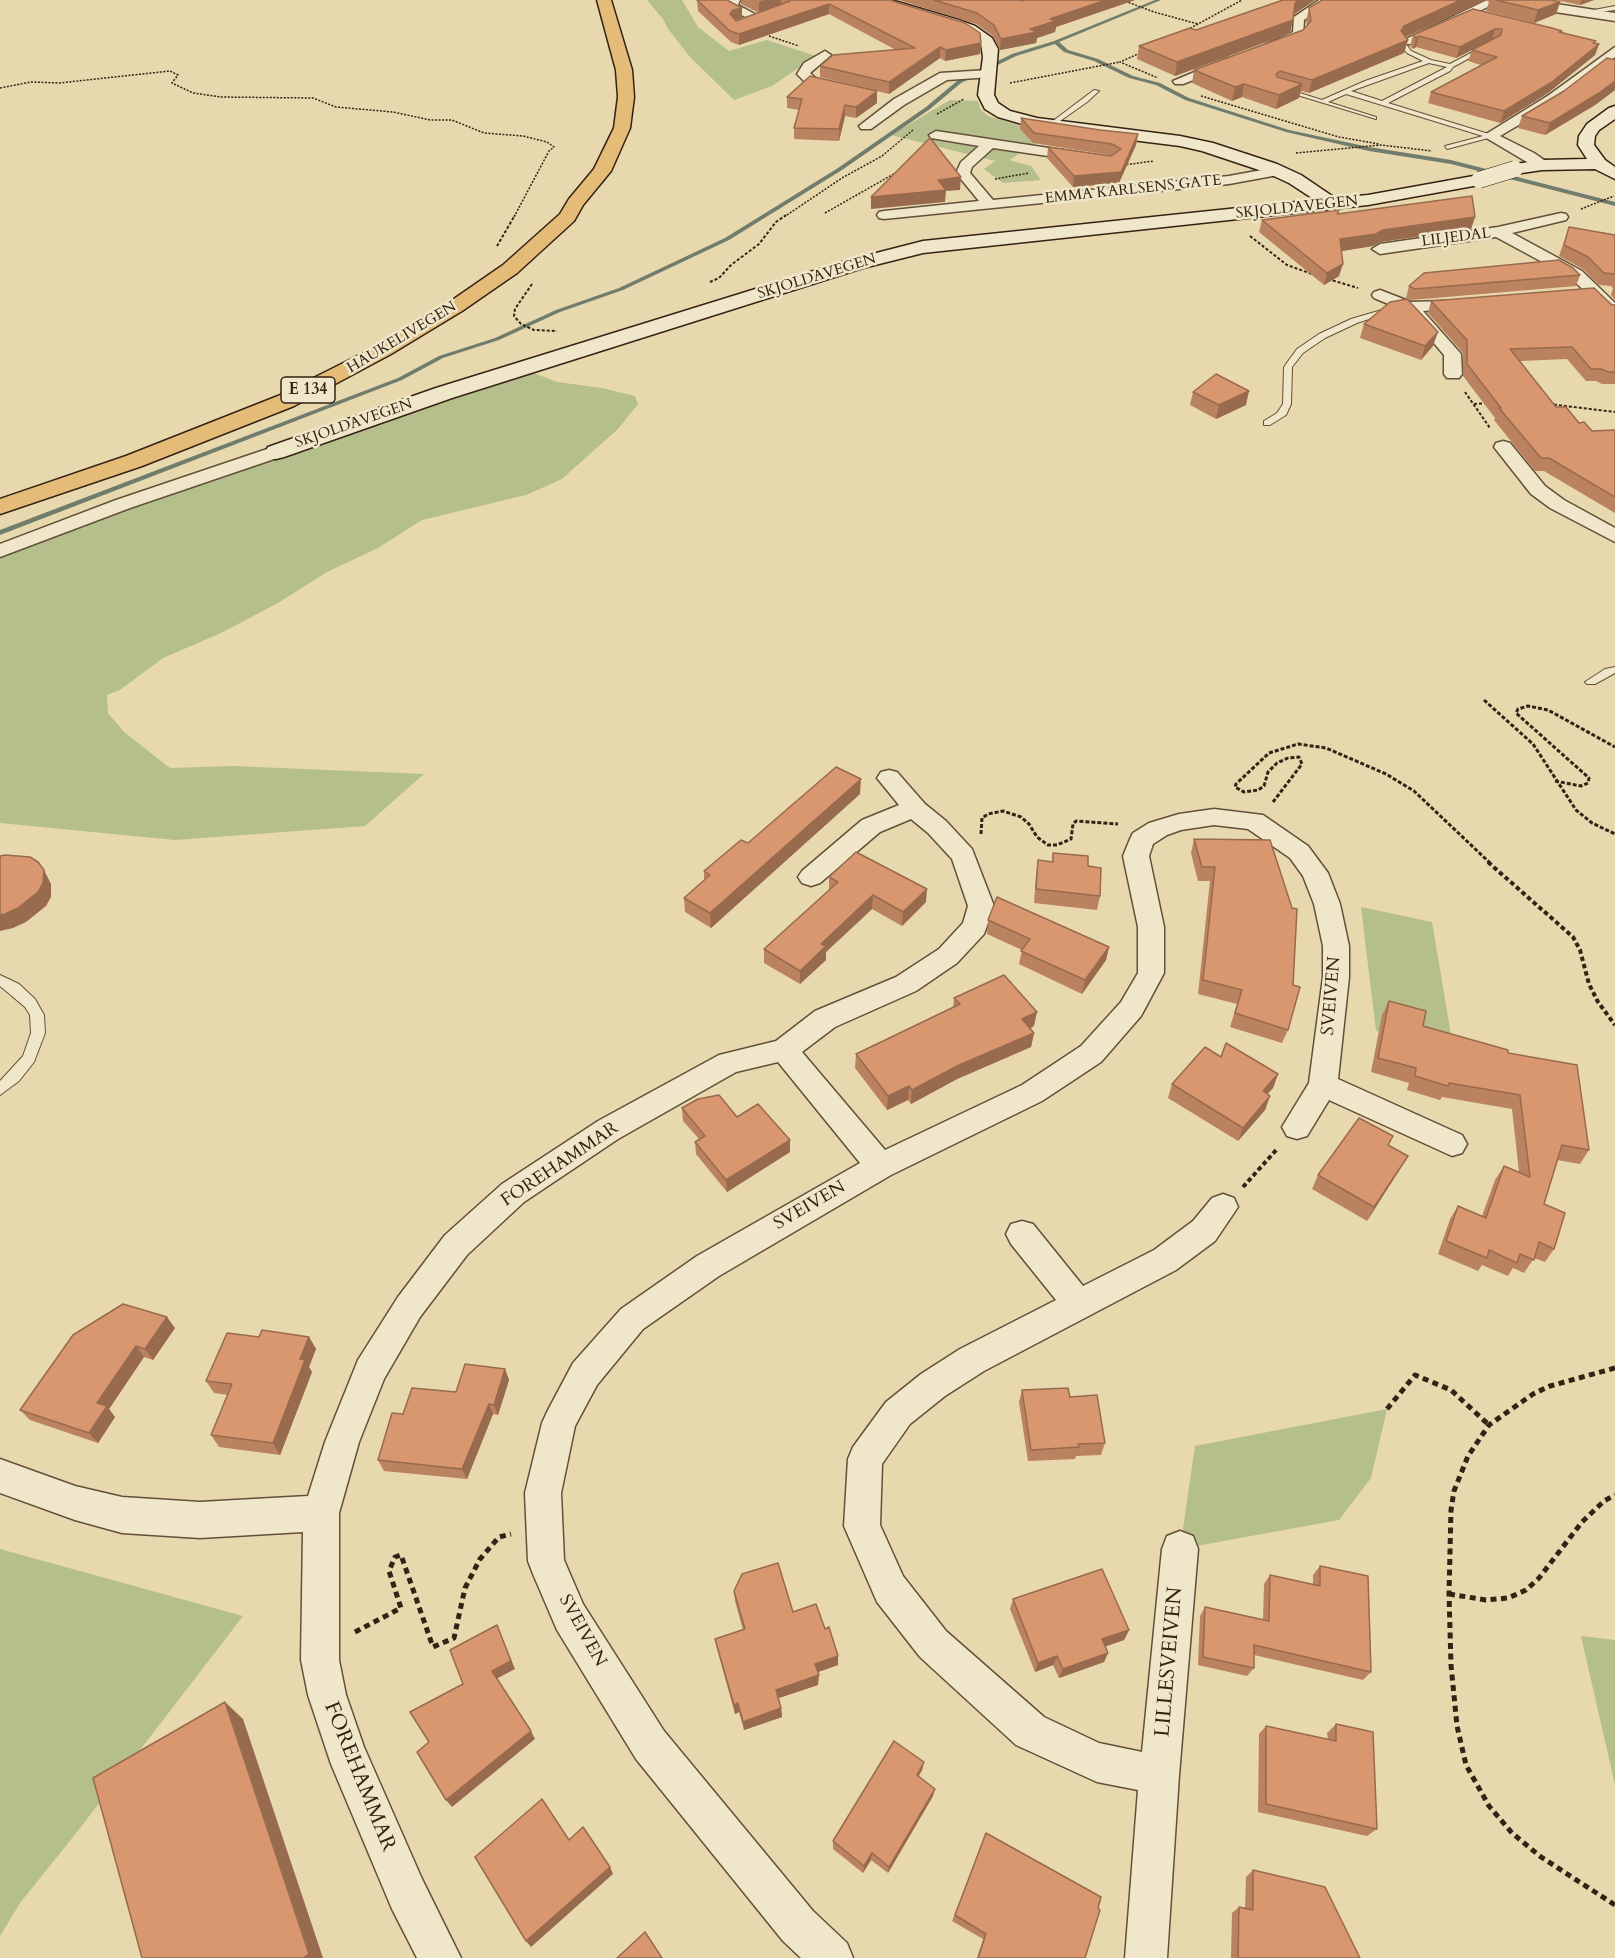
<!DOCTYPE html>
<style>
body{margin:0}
canvas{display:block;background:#e8d8ae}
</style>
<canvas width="1615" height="1958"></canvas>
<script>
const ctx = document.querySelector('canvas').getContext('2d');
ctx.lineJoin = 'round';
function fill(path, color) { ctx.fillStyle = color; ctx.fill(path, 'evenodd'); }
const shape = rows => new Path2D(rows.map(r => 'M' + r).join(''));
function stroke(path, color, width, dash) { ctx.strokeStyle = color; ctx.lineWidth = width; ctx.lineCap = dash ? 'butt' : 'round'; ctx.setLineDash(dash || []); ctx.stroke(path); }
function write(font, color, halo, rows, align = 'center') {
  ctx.font = font + ' Cardo,serif'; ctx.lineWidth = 5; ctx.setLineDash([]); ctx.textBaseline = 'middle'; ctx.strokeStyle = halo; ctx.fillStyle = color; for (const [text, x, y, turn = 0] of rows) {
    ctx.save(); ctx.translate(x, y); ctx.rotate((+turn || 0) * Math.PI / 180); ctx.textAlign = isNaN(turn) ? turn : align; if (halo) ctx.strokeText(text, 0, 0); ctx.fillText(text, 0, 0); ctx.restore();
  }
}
fill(shape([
 [647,0,682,0,698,27,729,51,767,40,816,56,772,86,734,100,690,57,668,29,663,19],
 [950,100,978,101,980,109,988,116,1024,127,1041,140,1009,160,1031,166,1041,180,1003,183,984,169,995,161,891,135],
 [526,370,557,382,602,388,635,396,638,404,618,429,562,479,526,495,422,520,378,548,327,572,278,603,221,633,163,658,120,690,107,695,108,713,124,732,170,768,233,766,424,774,365,826,175,840,0,823,0,551,192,487],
 [1361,907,1432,922,1453,1047,1376,1031],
 [1387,1409,1371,1478,1339,1520,1180,1549,1195,1446],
 [0,1549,243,1616,77,1832,20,1903,0,1936],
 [1581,1636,1615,1640,1615,1785]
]), '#b5bf8b');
fill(shape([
 [1155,0,1161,0,1059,42,1068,50,1098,59,1133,76,1160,83,1189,98,1289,130,1369,147,1451,160,1615,202,1615,206,1451,164,1369,151,1286,132,1185,100,1156,85,1129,78,1094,61,1064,52,1055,44,1016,56,961,83,930,109,842,170,729,240,623,290,560,312,499,340,443,358,402,380,0,535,0,530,398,378,439,356,495,338,556,310,619,288,725,238,838,168,926,107,957,81,1012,54,1054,41,1155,0]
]), '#707d6d');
const lane = shape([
 [1615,6,1615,10,1599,12,1595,17,1592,15,1594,10,1615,6],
 [1408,39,1411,41,1406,44,1411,51,1431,60,1450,64,1484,46,1488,46,1488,48,1453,67,1450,71,1388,103,1492,135,1492,137,1447,149,1445,146,1483,136,1346,94,1328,102,1376,117,1376,119,1281,90,1284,88,1322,100,1365,81,1423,61,1407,53,1400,44,1408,39],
 [1429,63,1447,67,1382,101,1351,91,1429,63],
 [1094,90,1099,91,1087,102,1053,126,1049,126,1049,124,1094,90],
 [1392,307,1399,309,1357,323,1325,338,1303,353,1292,367,1291,404,1286,415,1270,425,1264,425,1264,421,1277,413,1283,404,1284,367,1297,349,1319,334,1351,319,1392,307],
 [1615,667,1615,673,1595,684,1587,684,1585,682,1605,669,1615,667],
 [0,975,19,984,35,999,44,1015,45,1033,34,1062,19,1081,0,1095,0,1081,23,1056,31,1033,30,1015,25,1007,0,986,0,975]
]);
const street = shape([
 [728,0,740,0,738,5,764,19,758,23,754,21,729,9,726,3,728,0],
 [1319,0,1333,0,1304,20,1303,37,1274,50,1266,50,1266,44,1293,32,1294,17,1319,0],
 [1487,0,1502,0,1412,44,1404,44,1402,41,1487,0],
 [1508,0,1530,0,1615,13,1615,21,1555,12,1510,2,1508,0],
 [1615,47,1615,57,1559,101,1500,136,1534,153,1547,162,1549,165,1547,168,1537,168,1483,136,1549,95,1615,47],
 [825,51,831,55,810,73,819,81,845,86,846,89,845,92,810,87,797,74,804,63,825,51],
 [1228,58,1234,62,1232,65,1183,84,1175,84,1173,81,1228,58],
 [988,70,994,74,992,77,947,80,904,105,871,129,861,129,859,126,894,99,940,73,988,70],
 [936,131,1082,153,1089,157,1082,161,993,148,972,167,970,173,993,200,1229,176,1278,167,1285,171,1278,175,1229,184,884,219,879,218,877,215,879,212,884,211,979,201,956,173,961,162,979,146,931,138,929,135,936,131],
 [1561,213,1566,214,1568,217,1566,220,1512,233,1582,271,1615,303,1615,317,1609,315,1570,277,1496,237,1380,254,1372,249,1380,244,1498,227,1561,213],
 [1380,290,1411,302,1473,300,1475,303,1467,308,1423,311,1461,354,1462,374,1459,378,1447,378,1444,374,1444,355,1416,322,1403,310,1374,298,1372,295,1374,292,1380,290],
 [1503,441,1510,443,1545,486,1564,500,1615,528,1615,542,1550,508,1531,494,1494,447,1496,443,1503,441],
 [276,446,283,448,285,452,283,456,130,508,0,557,0,544,116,500,276,446],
 [889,770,897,772,925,804,946,821,972,849,994,906,984,934,957,963,916,991,835,1027,802,1052,885,1150,1022,1085,1081,1046,1121,1002,1138,973,1138,927,1123,856,1130,839,1133,833,1149,823,1179,814,1214,809,1263,815,1308,846,1328,873,1340,904,1349,946,1349,977,1338,1079,1462,1135,1467,1144,1462,1153,1452,1156,1329,1100,1307,1136,1297,1139,1287,1136,1282,1127,1309,1083,1323,977,1323,946,1314,904,1303,876,1290,858,1248,829,1214,825,1181,830,1167,835,1153,844,1149,856,1164,927,1164,973,1141,1016,1101,1062,1042,1101,891,1175,719,1276,643,1329,597,1385,575,1426,561,1493,564,1560,583,1604,664,1731,813,1911,847,1943,853,1958,801,1958,783,1941,636,1759,557,1630,533,1574,528,1561,525,1493,542,1423,547,1412,573,1363,621,1309,697,1256,860,1163,778,1062,736,1072,618,1139,524,1202,467,1255,420,1317,384,1379,359,1442,339,1513,339,1660,346,1695,364,1747,422,1879,461,1958,417,1958,392,1909,331,1764,308,1695,301,1660,303,1532,200,1538,122,1533,75,1520,0,1493,0,1459,75,1486,122,1497,200,1502,308,1496,325,1442,358,1360,398,1297,445,1235,502,1184,598,1121,719,1055,776,1041,815,1011,896,977,939,949,963,923,968,906,952,859,928,833,911,819,880,832,820,883,811,886,802,883,798,877,802,871,862,820,899,805,877,778,881,772,889,770],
 [1223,1194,1234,1198,1238,1207,1215,1241,1176,1270,984,1371,945,1396,910,1424,882,1464,880,1525,903,1576,946,1631,1044,1717,1099,1743,1142,1752,1162,1549,1167,1536,1180,1531,1193,1536,1198,1549,1179,1775,1167,1958,1125,1958,1138,1790,1097,1782,1016,1745,920,1657,877,1602,844,1526,848,1459,853,1447,886,1402,921,1374,960,1349,1056,1300,1011,1244,1006,1234,1011,1224,1022,1221,1033,1224,1083,1286,1154,1250,1193,1221,1212,1198,1223,1194]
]);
const secondary = shape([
 [869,0,891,0,959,20,975,26,992,38,998,49,994,95,998,103,1010,111,1037,118,1180,136,1213,143,1277,164,1301,175,1335,198,1368,195,1479,175,1485,176,1488,180,1485,184,1479,185,1368,205,923,253,863,268,452,398,284,457,276,459,268,457,265,452,268,447,436,388,849,260,923,241,1315,200,1289,183,1265,172,1202,151,1180,146,1036,128,998,117,985,109,978,95,983,57,981,43,965,32,871,3,869,0],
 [1615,106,1615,119,1599,130,1595,136,1594,145,1605,160,1615,167,1615,179,1595,169,1542,170,1515,174,1509,173,1506,169,1509,165,1542,160,1587,159,1578,145,1579,136,1587,124,1609,108,1615,106]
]);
const highway = shape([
 [597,0,611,0,632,70,634,97,630,128,611,171,583,205,574,221,517,273,462,311,391,354,294,406,142,466,0,514,0,499,126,456,278,396,377,346,448,303,503,265,560,214,569,199,594,169,614,128,618,97,616,70,597,0]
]);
stroke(lane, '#62503a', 2);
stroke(street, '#62503a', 3);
stroke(secondary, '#352214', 3);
stroke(highway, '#352214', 3);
stroke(shape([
 [1122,0,1154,12,1198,24],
 [1187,30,1242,0],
 [769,36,799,46],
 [1140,53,1120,62,1158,78],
 [1010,83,1120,62],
 [0,88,31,82,59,83,170,71,178,75,172,83,193,93,221,97,313,98,336,107,393,112,430,120,452,120,484,133,523,136,547,142,554,147,549,151,514,217],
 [1201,96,1339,137,1379,144],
 [937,114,964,99],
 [1296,153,1381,145,1432,151],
 [1123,165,1154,161],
 [995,179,1029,173],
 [1581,209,1614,196],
 [825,213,899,171],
 [784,217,842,178,882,156,913,130]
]), '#352214', 1.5, [2, 1.5]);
stroke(shape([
 [1250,236,1287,265,1312,274],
 [497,246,515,215],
 [1328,279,1358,288],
 [710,282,719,278,731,265,759,244,776,222,786,215],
 [532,284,515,309,514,316,521,324,534,330,557,331],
 [1465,392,1490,428],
 [1474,404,1488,403],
 [1549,404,1615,412]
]), '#352214', 2, [3, 2]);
stroke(shape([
 [1484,700,1533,744,1576,810,1592,823,1615,834],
 [1555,781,1581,786,1588,783,1589,778,1516,713,1518,709,1528,706,1548,710,1615,747],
 [1273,802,1302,764,1299,757,1288,758,1277,763,1268,772,1264,786,1258,790,1244,792,1235,787,1236,784,1269,753,1298,744,1326,748,1386,774,1414,791,1490,863],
 [981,834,982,818,988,814,1003,811,1021,817,1029,824,1037,837,1048,845,1057,845,1071,839,1073,824,1076,821,1118,824]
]), '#352214', 3, [4, 2]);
stroke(shape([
 [1488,862,1573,937,1580,950,1589,984,1598,1002,1615,1025],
 [1243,1187,1278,1148]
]), '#352214', 4, [4.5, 3]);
stroke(shape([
 [1615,1368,1550,1386,1533,1394,1489,1425,1468,1456,1454,1491,1451,1510,1449,1594,1451,1665,1457,1726,1466,1765,1489,1806,1512,1833,1541,1857,1615,1905],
 [1387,1409,1415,1375,1451,1390,1489,1425],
 [1449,1594,1486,1600,1508,1598,1526,1590,1539,1578,1582,1522,1604,1501,1615,1495],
 [355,1632,401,1608,389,1571,395,1557,401,1555,433,1647,454,1638,465,1588,480,1559,499,1537,511,1534]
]), '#352214', 5, [6, 4.5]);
fill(lane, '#f0e6ca');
fill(street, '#f0e6ca');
fill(secondary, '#f0e6ca');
fill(highway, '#e4bc77');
const secondaryBridge = shape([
 [1479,180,1515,169]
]);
stroke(secondaryBridge, '#352214', 17, []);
stroke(secondaryBridge, '#f0e6ca', 16);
fill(shape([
 [697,0,742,18,736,20,736,21,759,13,741,4,741,0,889,0,981,43,980,54,945,61,940,58,889,94,820,77,820,66,896,50,829,14,739,45,731,42,698,11],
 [899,0,1135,0,1056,27,1055,32,1037,38,1036,43,1000,50,993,36,976,24],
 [1283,0,1315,0,1293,15,1290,33,1175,76,1137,59,1139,46,1196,30],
 [1322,0,1485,0,1406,37,1408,40,1404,53,1309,93,1301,91,1299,98,1276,109,1242,97,1232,101,1192,83,1194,70,1303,30,1307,25,1306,21,1309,8],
 [1485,0,1552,0,1560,2,1556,14,1534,23,1486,11,1489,2],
 [1556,0,1594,0,1580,5],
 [1473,9,1595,43,1599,44,1595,55,1548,93,1500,123,1428,103,1431,92,1481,65,1468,61,1472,50,1456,58,1416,47,1413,49,1410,46,1413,35],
 [1615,60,1615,90,1595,105,1545,135,1518,128,1522,116],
 [877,91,877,103,856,118,845,116,839,141,794,139,794,128,799,110,787,108,787,97],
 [1021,118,1100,130,1138,134,1136,145,1119,183,1073,187,1047,158,1048,147,1112,156,1110,155,1033,143,1020,129],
 [1338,214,1475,217,1471,229,1380,242,1373,246,1341,251,1339,276,1324,285,1259,232,1262,220],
 [1569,227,1615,235,1615,300,1611,295,1613,288,1611,286,1599,285,1583,269,1559,256],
 [1580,275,1576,286,1411,300,1406,298,1409,286],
 [1431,301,1615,305,1615,384,1602,384,1596,381,1586,381,1567,359,1520,361,1556,407,1592,431,1615,430,1615,513,1544,471,1535,471,1494,420,1495,418,1463,376,1463,353,1428,313],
 [1364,324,1433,346,1421,360,1360,338],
 [1193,392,1246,405,1216,419,1190,405],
 [860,794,711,928,685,912,684,898,704,880,704,871,748,843],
 [1194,839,1270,840,1288,1030,1282,1043,1230,1027,1237,1004,1198,994,1210,881,1198,881,1191,853],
 [1053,853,1088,866,1100,896,1097,910,1034,903,1036,875,1038,860,1052,862],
 [829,877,926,902,902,926,872,909,826,952,826,960,800,984,764,963,764,949,829,890],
 [988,920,1109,947,1106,960,1082,994,1019,964,1022,950,987,934],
 [954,998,1034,1026,1030,1029,1034,1033,1031,1047,957,1079,911,1104,908,1100,887,1110,855,1068,856,1054,953,1008],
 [1389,1001,1423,1026,1508,1053,1589,1150,1580,1164,1557,1160,1544,1204,1554,1249,1545,1262,1534,1258,1524,1273,1513,1268,1508,1276,1482,1265,1478,1271,1438,1254,1450,1219,1458,1206,1482,1216,1495,1180,1504,1166,1519,1172,1512,1109,1442,1097,1440,1100,1407,1090,1409,1083,1371,1072,1382,1015],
 [1226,1043,1278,1074,1273,1088,1267,1094,1270,1096,1265,1110,1238,1141,1168,1098,1172,1084,1221,1057],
 [682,1108,737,1117,790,1152,727,1192,696,1154,695,1142,699,1139,683,1121],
 [1408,1156,1400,1169,1367,1221,1312,1189,1318,1175],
 [123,1304,175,1328,153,1360,144,1357,109,1409,115,1417,98,1443,30,1420,20,1410],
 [309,1337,316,1349,309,1367,312,1372,280,1455,219,1447,211,1435,228,1395,214,1393,206,1381],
 [505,1369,509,1380,498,1415,493,1414,467,1479,384,1471,378,1460,403,1414],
 [1022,1390,1070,1397,1105,1443,1101,1455,1076,1456,1075,1459,1028,1461,1019,1402],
 [1320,1566,1371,1672,1363,1680,1254,1655,1254,1668,1247,1676,1198,1665,1200,1616,1205,1607,1263,1620,1264,1584,1270,1575,1313,1584,1313,1575],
 [734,1591,793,1612,825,1629,838,1665,818,1672,818,1685,778,1698,781,1708,782,1717,744,1730,739,1712,735,1714,717,1649,715,1639,743,1630,735,1601],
 [1013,1599,1129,1630,1124,1640,1106,1646,1108,1653,1104,1662,1059,1678,1053,1665,1035,1672,1010,1609],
 [1336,1724,1377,1829,1367,1836,1258,1812,1259,1734,1266,1726,1328,1739,1327,1733],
 [924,1762,922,1770,918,1776,933,1796,888,1873,871,1860,863,1873,833,1849,833,1841],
 [986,1833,1085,1958,977,1958,983,1939,952,1921],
 [1253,1870,1360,1958,1231,1958,1232,1913,1239,1907,1245,1909,1246,1877]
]), '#bb825f');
fill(shape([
 [765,0,781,0,781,6,759,13,759,2],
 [1106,0,1135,0,1056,27,1055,32,1037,38,1036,43,1000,50,1001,39,1030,29,1050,19],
 [1299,0,1315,0,1293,15,1295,3],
 [1461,0,1485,0,1401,39,1401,31,1404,26],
 [1582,0,1594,0,1580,5],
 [1560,2,1556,14,1534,23,1538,10],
 [829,4,829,14,739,45,739,34],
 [742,8,742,18,733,21,730,14,733,10],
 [1293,20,1290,33,1175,76,1177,62],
 [1495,29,1492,40,1456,58,1460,47],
 [1419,36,1416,47,1413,49,1416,38],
 [1408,40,1404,53,1309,93,1312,80],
 [1596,41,1592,50,1599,44,1595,55,1548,93,1500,123,1504,111],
 [981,43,980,54,945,61,946,50],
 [940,47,940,58,889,94,889,82],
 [1615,81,1615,90,1595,105,1545,135,1550,123],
 [1244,84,1242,97,1232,101,1235,87],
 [1302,84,1299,98,1276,109,1279,95],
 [877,91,877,103,856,118,856,107],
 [845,105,845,116,839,141,839,129],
 [1138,134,1136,145,1119,183,1073,187,1074,176,1121,172],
 [961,177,960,190,946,191,945,202,871,209,871,197,938,180],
 [1475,217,1471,229,1380,242,1373,246,1336,252,1340,239,1383,230],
 [1343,264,1339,276,1324,285,1327,273],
 [1438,332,1433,346,1421,360,1425,346],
 [1249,391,1246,405,1216,419,1219,405],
 [861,779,860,794,711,928,710,913],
 [44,870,51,884,51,897,46,906,26,922,13,928,0,931,0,915],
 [927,889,926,902,902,926,903,912],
 [873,895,872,909,826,952,826,960,800,984,800,971,821,944],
 [1109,947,1106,960,1082,994,1085,980],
 [1037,1012,1034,1026,1019,1033,1022,1019],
 [1034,1033,1031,1047,957,1079,911,1104,912,1090,959,1065],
 [1278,1074,1273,1088,1258,1105,1263,1091],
 [909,1086,908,1100,887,1110,888,1096],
 [1270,1096,1265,1110,1238,1141,1243,1128],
 [790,1140,790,1152,727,1192,726,1180],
 [1408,1156,1400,1169,1367,1221,1374,1207],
 [167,1317,175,1328,153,1360,145,1349],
 [309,1337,316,1349,309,1367,312,1372,280,1455,273,1443,300,1359],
 [136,1346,144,1357,109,1409,115,1417,98,1443,89,1433,97,1403],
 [505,1369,509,1380,498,1415,494,1405],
 [489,1404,493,1414,467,1479,462,1469],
 [497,1625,515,1669,496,1679,492,1671],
 [1129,1630,1124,1640,1098,1649,1102,1639],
 [1108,1653,1104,1662,1059,1678,1063,1669],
 [838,1656,838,1665,815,1673,815,1664],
 [1057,1656,1053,1665,1035,1672,1038,1663],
 [819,1675,818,1685,776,1699,776,1690],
 [225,1702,243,1719,323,1958,303,1958],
 [738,1703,739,1712,735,1714,734,1705],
 [781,1708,782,1717,744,1730,743,1722],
 [531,1731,535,1739,452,1807,446,1800],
 [924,1762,922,1770,915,1783,917,1775],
 [935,1789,933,1796,888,1873,889,1867],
 [872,1853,871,1860,863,1873,864,1866],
 [610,1867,613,1874,531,1947,526,1941]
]), '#986a4e');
const building = shape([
 [697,0,727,0,742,8,733,10,730,14,736,21,790,1,789,0,889,0,965,23,980,33,981,43,946,50,940,47,889,82,820,66,833,55,915,48,829,4,739,34,730,31,697,0],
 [934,0,1019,0,1022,1,1025,0,1106,0,1050,19,1056,21,1030,29,1037,32,1001,39,994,25,977,13,934,0],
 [1283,0,1299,0,1295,3,1293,20,1177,62,1139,46,1190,28,1196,30,1283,0],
 [1322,0,1461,0,1404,26,1401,31,1408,40,1312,80,1280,71,1276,74,1277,77,1302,84,1279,95,1244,84,1235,87,1194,70,1303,30,1311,21,1309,8,1322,0],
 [1496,0,1552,0,1560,2,1538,10,1496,0],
 [1473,9,1552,28,1562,31,1559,32,1596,41,1593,43,1599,44,1552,82,1504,111,1431,92,1497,57,1472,50,1501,35,1502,29,1495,29,1460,47,1419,36,1416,38,1413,35,1473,9],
 [1607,58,1615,60,1615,81,1599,93,1550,123,1522,116,1564,91,1607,58],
 [810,76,877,91,856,107,845,105,839,129,794,128,802,99,787,97,810,76],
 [1021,118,1100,130,1138,134,1121,172,1074,176,1048,147,1111,156,1121,149,1112,144,1034,133,1021,118],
 [930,138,961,177,938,180,946,190,871,197,930,138],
 [1472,196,1475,217,1383,230,1376,234,1340,239,1343,264,1327,273,1262,220,1339,210,1337,214,1472,196],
 [1569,227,1615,235,1615,274,1604,273,1588,257,1564,245,1569,227],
 [1559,260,1573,268,1580,275,1415,289,1409,286,1424,273,1559,260],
 [1594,288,1612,305,1615,305,1615,372,1608,372,1601,369,1591,369,1572,347,1510,349,1556,407,1566,407,1579,423,1584,422,1592,431,1615,430,1615,497,1549,458,1541,458,1499,408,1501,408,1467,364,1467,340,1431,301,1594,288],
 [1407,299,1438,332,1425,346,1364,324,1390,302,1407,299],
 [1216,374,1249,391,1219,405,1193,392,1216,374],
 [836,767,861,779,710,913,684,898,710,875,704,871,741,840,748,843,836,767],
 [1194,839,1270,840,1292,908,1297,909,1293,985,1300,987,1288,1030,1235,1013,1242,990,1203,980,1215,867,1202,867,1194,839],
 [856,852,927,889,903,912,873,895,821,944,826,946,800,971,764,949,838,882,829,877,856,852],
 [1053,853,1088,856,1088,866,1101,868,1100,896,1036,889,1038,860,1053,862,1053,853],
 [5,855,30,857,38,862,44,870,43,883,38,892,18,908,5,914,0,915,0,856,5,855],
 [997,897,1109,947,1085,980,1021,951,1030,939,988,920,997,897],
 [1004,975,1037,1012,1022,1019,1034,1033,959,1065,912,1090,909,1086,888,1096,856,1054,960,1004,954,998,1004,975],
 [1389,1001,1426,1011,1423,1026,1508,1050,1508,1053,1577,1065,1589,1150,1562,1145,1544,1204,1565,1213,1554,1249,1539,1242,1534,1260,1520,1254,1517,1263,1489,1250,1487,1258,1446,1241,1458,1206,1486,1218,1504,1166,1530,1177,1520,1095,1449,1083,1448,1086,1415,1076,1416,1068,1378,1058,1389,1001],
 [1226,1043,1278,1074,1263,1091,1270,1096,1243,1128,1172,1084,1205,1047,1221,1057,1226,1043],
 [719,1095,737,1117,758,1104,790,1140,726,1180,695,1142,705,1136,682,1108,698,1099,719,1095],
 [1359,1118,1393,1136,1388,1145,1408,1156,1374,1207,1318,1175,1359,1118],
 [123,1304,167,1317,145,1349,136,1346,97,1403,107,1406,89,1433,20,1410,73,1335,123,1304],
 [262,1330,309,1337,300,1359,305,1360,273,1443,211,1435,232,1384,206,1381,227,1333,259,1337,262,1330],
 [465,1364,505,1369,494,1405,489,1404,462,1469,378,1460,392,1413,403,1414,412,1388,456,1392,465,1364],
 [1068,1388,1070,1397,1097,1395,1105,1443,1078,1444,1079,1447,1031,1450,1022,1390,1068,1388],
 [778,1563,793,1612,816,1604,825,1629,829,1627,838,1656,815,1664,819,1675,776,1690,781,1708,743,1722,738,1703,734,1705,715,1639,745,1629,734,1591,742,1574,778,1563],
 [1320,1566,1368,1576,1371,1672,1254,1645,1254,1668,1203,1657,1205,1607,1269,1621,1270,1575,1320,1586,1320,1566],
 [1102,1569,1129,1630,1102,1639,1108,1653,1063,1669,1057,1656,1038,1663,1013,1599,1102,1569],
 [497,1625,511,1661,492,1671,531,1731,446,1800,417,1752,429,1742,410,1712,463,1684,450,1650,497,1625],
 [225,1702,309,1954,303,1958,142,1958,93,1778,225,1702],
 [1336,1724,1373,1732,1377,1829,1266,1804,1266,1726,1336,1741,1336,1724],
 [894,1741,924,1762,917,1775,935,1789,889,1867,872,1853,864,1866,833,1841,894,1741],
 [542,1799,569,1840,583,1827,610,1867,526,1941,475,1857,542,1799],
 [986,1833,1101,1897,1098,1908,1100,1910,1085,1958,978,1958,986,1934,955,1915,986,1833],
 [1253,1870,1325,1887,1360,1958,1238,1958,1239,1907,1253,1910,1253,1870],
 [645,1932,662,1958,617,1958,645,1932]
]);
fill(building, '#d9976f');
stroke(building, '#986a4e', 1.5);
write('15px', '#352214', '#f0e6ca', [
 ["EMMA KARLSENS GATE",1133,190,-6],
 ["SKJOLDAVEGEN",1297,208,-6],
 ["LILJEDAL",1456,238,-7],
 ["SKJOLDAVEGEN",817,277,-17],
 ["HAUKELIVEGEN",402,338,-31],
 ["SKJOLDAVEGEN",354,424,-19]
]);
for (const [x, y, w] of [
 [308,390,54]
]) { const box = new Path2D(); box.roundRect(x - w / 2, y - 13, w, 26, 4.5); ctx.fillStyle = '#f0e6ca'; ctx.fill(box); stroke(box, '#352214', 1.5); }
write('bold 16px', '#352214', null, [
 ["E 134",308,390]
]);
write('18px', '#352214', '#f0e6ca', [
 ["SVEIVEN",1332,996,-85],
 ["FOREHAMMAR",560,1165,-34],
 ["SVEIVEN",810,1206,-30],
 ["SVEIVEN",582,1631,61]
]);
write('21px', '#352214', '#f0e6ca', [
 ["LILLESVEIVEN",1170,1662,-85],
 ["FOREHAMMAR",359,1777,68]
]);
</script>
